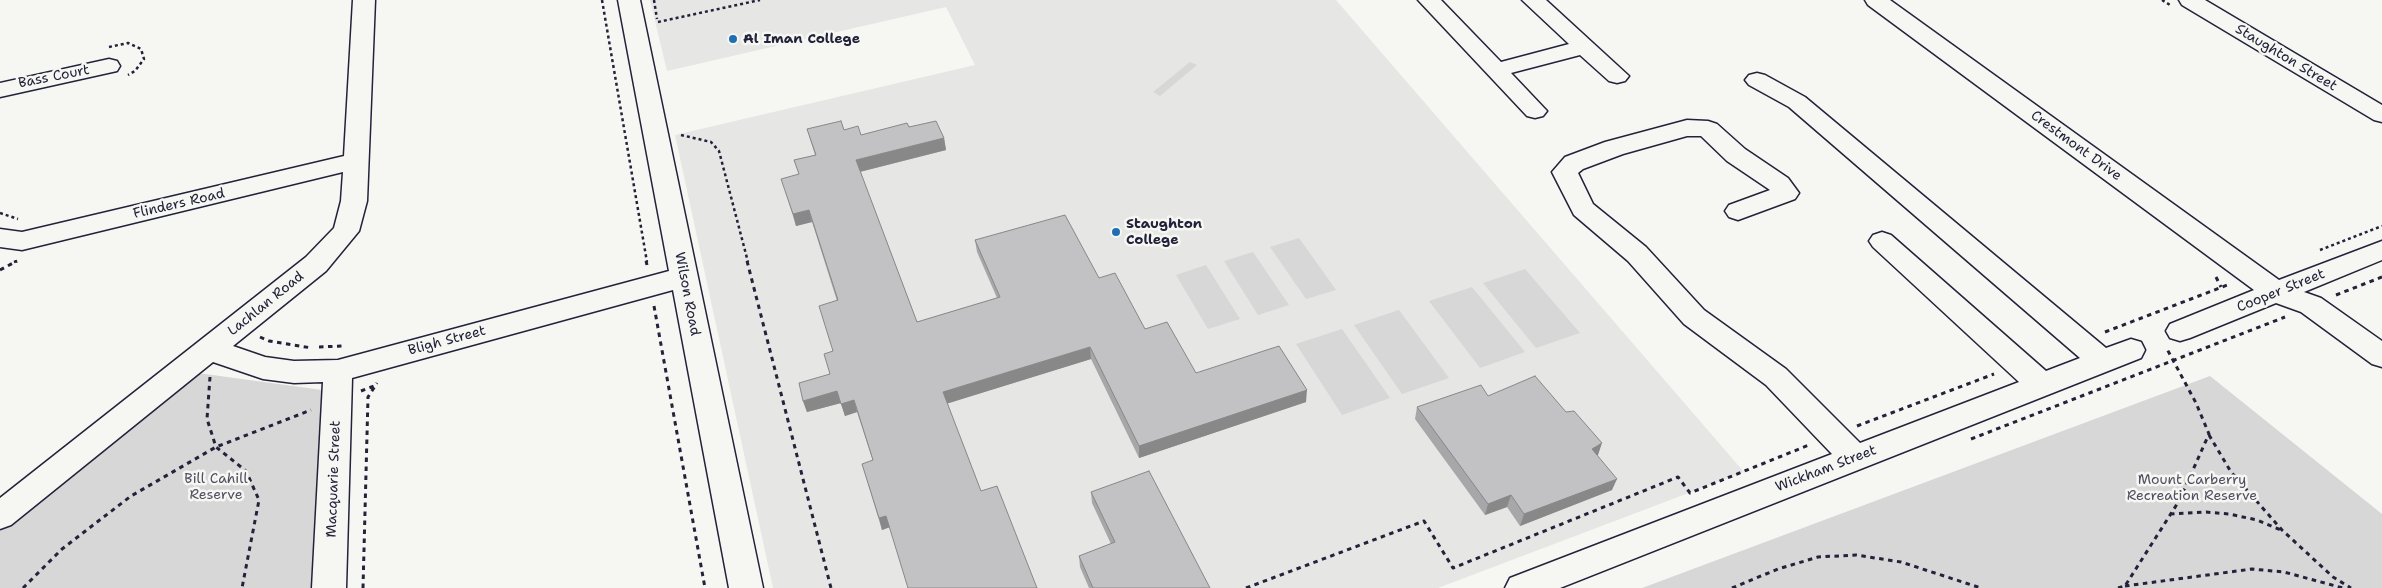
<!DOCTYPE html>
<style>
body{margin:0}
canvas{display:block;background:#f6f6f2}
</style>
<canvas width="2382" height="588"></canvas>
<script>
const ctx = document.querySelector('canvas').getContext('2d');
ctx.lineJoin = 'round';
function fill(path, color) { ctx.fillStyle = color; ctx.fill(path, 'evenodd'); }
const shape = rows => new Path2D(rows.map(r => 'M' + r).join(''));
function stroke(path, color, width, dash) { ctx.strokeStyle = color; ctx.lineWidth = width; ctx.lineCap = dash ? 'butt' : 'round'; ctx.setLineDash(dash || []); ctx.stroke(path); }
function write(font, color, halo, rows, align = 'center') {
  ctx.font = font + ' "Shantell Sans",sans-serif'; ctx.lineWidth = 5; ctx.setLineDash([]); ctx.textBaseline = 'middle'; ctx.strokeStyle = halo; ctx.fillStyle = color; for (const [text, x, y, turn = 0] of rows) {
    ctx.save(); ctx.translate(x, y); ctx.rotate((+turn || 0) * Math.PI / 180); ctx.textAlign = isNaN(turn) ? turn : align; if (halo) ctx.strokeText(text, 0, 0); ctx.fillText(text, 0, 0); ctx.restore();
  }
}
fill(shape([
 [650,0,1336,0,1744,472,1438,588,773,588,675,135,975,65,946,7,667,71]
]), '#e6e6e4');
fill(shape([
 [1190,62,1197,65,1160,96,1153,92],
 [1299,238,1336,290,1306,299,1270,247],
 [1253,252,1289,305,1258,315,1224,261],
 [1206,265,1240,319,1208,329,1176,275],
 [1525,269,1580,333,1536,348,1483,283],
 [1472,287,1525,352,1480,368,1429,301],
 [1399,310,1449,378,1402,394,1354,325],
 [1342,329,1390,398,1342,415,1296,344],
 [198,373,322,390,311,588,0,588,0,531],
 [2210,376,2382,514,2382,588,1642,588]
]), '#d7d7d7');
const minor = shape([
 [353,0,375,0,367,201,359,231,326,271,233,346,265,357,294,361,338,360,669,271,618,0,640,0,763,588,729,588,673,290,352,378,346,588,312,588,323,382,294,383,263,379,213,362,11,525,0,529,0,498,306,257,334,228,341,201,343,172,22,250,0,247,0,229,22,232,344,156,353,0],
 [1418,0,1441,0,1501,62,1569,44,1522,0,1546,0,1629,76,1625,81,1617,83,1609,81,1580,55,1511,73,1547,111,1543,116,1535,118,1527,116,1418,0],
 [1865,0,1890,0,2279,280,2382,241,2382,260,2304,292,2321,298,2382,341,2382,367,2372,364,2301,312,2276,303,2190,338,2180,341,2170,338,2166,331,2170,324,2254,290,1868,5,1865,0],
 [2179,0,2205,0,2382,105,2382,122,2374,120,2182,5,2179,0],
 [109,59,117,61,120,66,117,71,0,97,0,83,109,59],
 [1757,73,1765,75,1805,97,2106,348,2131,339,2141,342,2145,350,2141,358,1560,588,1505,588,1510,578,1832,454,1766,385,1684,324,1628,261,1574,215,1552,172,1565,157,1605,142,1687,120,1708,121,1717,124,1745,149,1788,178,1799,193,1795,199,1738,220,1729,217,1725,211,1729,205,1770,190,1727,161,1701,136,1687,136,1623,154,1583,169,1578,173,1593,204,1646,247,1704,310,1786,369,1860,443,2019,382,1873,247,1869,241,1873,235,1882,232,1891,235,2046,371,2080,358,1789,107,1749,85,1745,80,1749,75,1757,73]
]);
stroke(minor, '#22223b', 3);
stroke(shape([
 [602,0,647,262],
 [654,0,657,19],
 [2162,0,2170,5],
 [658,22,760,0],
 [109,47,128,43,141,49,144,59,135,71,128,75],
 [681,135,711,142,719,151,748,262],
 [0,213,18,219],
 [2320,250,2382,226],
 [14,262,17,261]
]), '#22223b', 2.5, [3, 3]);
stroke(shape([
 [646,261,647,265],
 [747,261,831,588],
 [0,270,17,261],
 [2216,277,2221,287],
 [2336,295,2382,277],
 [654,306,705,588],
 [2105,332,2230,284],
 [260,337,269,341,312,348],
 [319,347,342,346],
 [210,377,207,419,216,447,246,471,259,500,242,588],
 [361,391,374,386],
 [1857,426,1994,374],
 [2209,435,2231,472,2282,530,2333,577,2351,588],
 [1971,439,2285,317],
 [2170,514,2206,512,2229,514,2257,520,2281,530],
 [2125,586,2252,569,2284,572,2343,588],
 [23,588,62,549,131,496,216,447,311,410],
 [363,588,368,397,377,383],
 [1246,588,1424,521,1453,568,1678,477,1690,493,1809,445],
 [1732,588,1778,569,1818,557,1856,555,1901,562,1981,588],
 [2118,588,2125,586,2179,501,2209,434,2196,403,2167,349]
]), '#22223b', 3, [4.5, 4.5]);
fill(minor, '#f6f6f2');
fill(shape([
 [909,127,944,138,946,150,860,172,917,322,997,298,977,252,975,240,1099,278,1145,329,1196,373,1306,402,1139,458,1091,359,948,403,890,527,882,530,862,464,873,461,857,412,845,416,841,403,807,412,803,401,830,374,837,301,812,222,796,226,785,190,799,174,794,160,815,155,807,129,844,130,861,135],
 [1488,396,1598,455,1597,456,1612,490,1520,526,1507,507,1485,515,1415,419,1417,407],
 [1091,492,1210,588,1089,588,1080,567,1079,556,1111,544,1092,503]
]), '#a7a7a9');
fill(shape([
 [944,138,946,150,859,172,856,160],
 [809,210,812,222,796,226,793,214],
 [1090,347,1091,359,946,404,943,392],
 [1307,390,1306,402,1139,458,1139,446],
 [837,391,841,403,807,412,803,401],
 [854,400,857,412,845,416,841,404],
 [1602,443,1598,455,1587,461,1592,449],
 [1617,479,1612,490,1520,526,1524,514],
 [1511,495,1507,507,1485,515,1488,504],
 [886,516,890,527,882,530,879,518]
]), '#888889');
const building = shape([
 [841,121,844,130,858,126,861,135,907,123,909,127,936,121,944,138,856,160,917,322,1000,297,975,240,1065,215,1099,278,1115,273,1145,329,1167,322,1196,373,1279,346,1307,390,1139,446,1090,347,943,392,981,491,997,486,1037,588,908,588,886,516,879,518,862,464,873,460,854,400,841,404,837,391,803,401,799,383,830,374,824,354,833,351,819,306,838,300,809,210,793,214,781,179,799,174,794,160,816,155,807,129,841,121],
 [1535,376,1566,412,1574,411,1602,443,1592,449,1617,479,1524,514,1511,495,1488,504,1417,407,1481,385,1488,396,1535,376],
 [1149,471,1210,588,1093,588,1079,556,1115,542,1091,492,1149,471]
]);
fill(building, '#c2c2c4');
stroke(building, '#888889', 1);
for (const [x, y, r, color] of [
 [733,39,5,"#1f6fb2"],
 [1116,232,5,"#1f6fb2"]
]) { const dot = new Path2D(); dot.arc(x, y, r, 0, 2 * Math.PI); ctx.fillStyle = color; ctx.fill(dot); stroke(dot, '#f6f6f2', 2); }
write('bold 14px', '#22223b', '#f6f6f2', [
 ["Al Iman College",743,39],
 ["Staughton",1126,224],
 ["College",1126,240]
], 'left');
write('14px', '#22223b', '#f6f6f2', [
 ["Staughton Street",2286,58,31],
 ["Bass Court",54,77,-11],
 ["Crestmont Drive",2076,146,36],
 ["Flinders Road",179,204,-13],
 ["Cooper Street",2281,291,-22],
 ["Wilson Road",687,294,79],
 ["Lachlan Road",266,304,-39],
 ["Bligh Street",447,341,-15],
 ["Wickham Street",1826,469,-21],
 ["Macquarie Street",334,479,-88]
]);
write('14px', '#4f4f62', '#f6f6f2', [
 ["Bill Cahill",216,479],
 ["Reserve",216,495],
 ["Mount Carberry",2192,480],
 ["Recreation Reserve",2192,496]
]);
</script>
